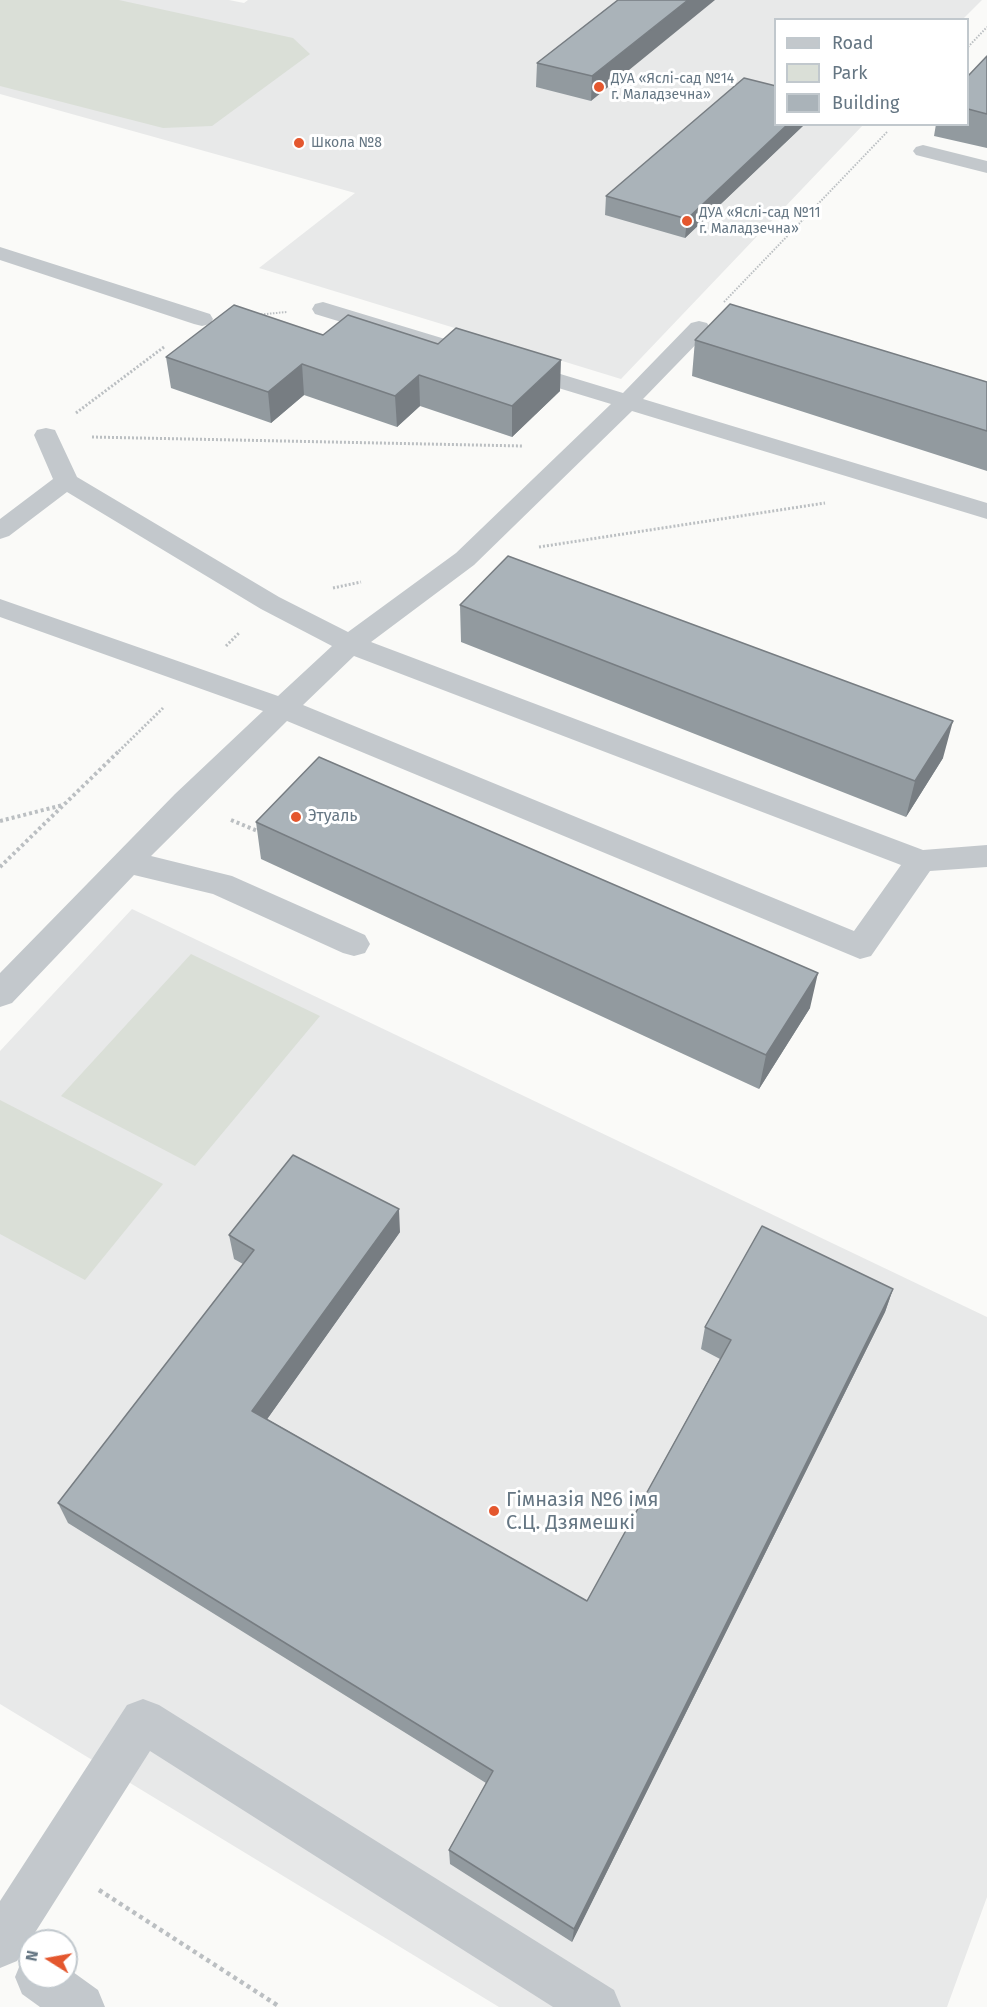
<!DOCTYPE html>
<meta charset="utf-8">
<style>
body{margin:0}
#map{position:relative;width:987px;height:2007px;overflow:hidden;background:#fafaf8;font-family:"Fira Sans",sans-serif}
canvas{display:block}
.legend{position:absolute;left:774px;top:18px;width:195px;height:108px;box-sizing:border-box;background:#fff;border:2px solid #c1c8cd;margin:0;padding:8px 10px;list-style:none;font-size:18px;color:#657683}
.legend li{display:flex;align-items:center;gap:12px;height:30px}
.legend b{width:30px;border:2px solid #c1c8cd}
.north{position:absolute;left:18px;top:1929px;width:60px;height:60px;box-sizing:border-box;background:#fff;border:2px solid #c1c8cd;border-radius:50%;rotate:281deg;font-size:16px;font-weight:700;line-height:24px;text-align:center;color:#657683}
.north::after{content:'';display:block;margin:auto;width:21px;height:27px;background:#e4572e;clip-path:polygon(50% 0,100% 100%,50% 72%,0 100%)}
</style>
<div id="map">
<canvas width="987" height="2007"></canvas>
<ul class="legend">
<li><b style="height:8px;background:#c3c8cc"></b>Road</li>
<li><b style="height:16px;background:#dadfd7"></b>Park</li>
<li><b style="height:16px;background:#aab3b9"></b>Building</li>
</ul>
<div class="north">N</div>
</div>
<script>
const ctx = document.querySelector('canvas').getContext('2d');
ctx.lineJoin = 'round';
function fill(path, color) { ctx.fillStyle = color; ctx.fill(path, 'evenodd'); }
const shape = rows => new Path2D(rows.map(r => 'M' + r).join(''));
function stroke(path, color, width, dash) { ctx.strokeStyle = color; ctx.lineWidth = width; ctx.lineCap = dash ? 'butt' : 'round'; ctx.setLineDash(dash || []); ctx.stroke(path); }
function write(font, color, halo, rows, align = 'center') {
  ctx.font = font + ' "Fira Sans",sans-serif'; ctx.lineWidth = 6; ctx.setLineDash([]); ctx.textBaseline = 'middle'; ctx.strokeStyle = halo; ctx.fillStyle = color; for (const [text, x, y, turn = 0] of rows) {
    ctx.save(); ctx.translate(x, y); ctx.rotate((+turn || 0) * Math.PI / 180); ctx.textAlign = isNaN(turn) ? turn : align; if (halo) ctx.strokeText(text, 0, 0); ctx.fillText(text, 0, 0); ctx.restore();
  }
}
fill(shape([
 [0,0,229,0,244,3,248,0,982,0,963,19,776,20,776,124,863,125,621,379,259,268,355,193,0,94],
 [132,909,987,1317,987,1897,947,2007,499,2007,0,1704,0,1051]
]), '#e8e9e9');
fill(shape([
 [0,0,119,0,293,38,310,54,212,126,163,128,0,86],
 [191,954,320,1016,195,1166,61,1096],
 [0,1100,163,1184,85,1280,0,1234]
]), '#dadfd7');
stroke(shape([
 [968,47,987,27],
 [724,302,887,132],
 [255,315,287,312]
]), '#bbbfc2', 2, [1.5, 1.5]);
stroke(shape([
 [76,413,164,347],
 [92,437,522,446],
 [539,547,825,503],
 [333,588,361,582],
 [226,646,240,632],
 [116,754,163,708]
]), '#bbbfc2', 3, [2, 2]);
stroke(shape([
 [231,820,260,832],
 [0,821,63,805],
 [0,867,118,752]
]), '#bbbfc2', 4, [3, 3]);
stroke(shape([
 [99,1890,280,2007]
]), '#bbbfc2', 4.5, [4, 4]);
fill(shape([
 [923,145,987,161,987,173,916,155,913,151,916,147,923,145],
 [0,247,210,314,213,319,210,324,202,326,194,324,0,260,0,247],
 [323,302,623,393,691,323,699,321,707,323,710,328,707,333,643,399,987,503,987,519,632,411,474,565,371,642,923,850,987,845,987,867,930,871,871,956,860,959,287,721,151,856,232,876,365,935,370,944,365,953,354,956,343,953,213,894,134,875,12,1003,0,1007,0,973,175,794,263,711,0,617,0,599,278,696,332,646,261,609,67,492,9,536,0,539,0,519,53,479,34,435,37,430,46,428,55,430,77,477,279,597,348,632,456,553,611,404,315,314,312,309,315,304,323,302],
 [354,656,901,865,854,931,303,705,354,656],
 [143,1699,159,1705,614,1990,621,2007,553,2007,150,1751,17,1961,0,1968,0,1901,127,1705,143,1699],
 [30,1957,30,1977,66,1977,66,1967,98,1990,105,2007,40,2007,22,1994,15,1977,22,1960,30,1957]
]), '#c3c8cc');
fill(shape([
 [618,0,591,101,536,87,537,63],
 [987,56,987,148,934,136,936,124,968,124,968,76],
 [776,124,805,124,685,238,605,215,606,196],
 [323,335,560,391,512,437,420,406,397,427,304,395,271,423,171,388,166,357],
 [695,340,987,382,987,471,692,376],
 [460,605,943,758,906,817,461,642],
 [256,822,810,1008,759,1089,261,859],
 [400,1232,267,1419,587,1601,720,1359,701,1349,705,1327,893,1289,885,1312,572,1942,450,1864,449,1850,486,1783,68,1523,58,1503,243,1264,234,1259,229,1235]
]), '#929a9f');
fill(shape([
 [688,0,715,0,591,101,592,76],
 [788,124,805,124,685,238,687,219],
 [561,360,560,391,512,437,512,406],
 [302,364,304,395,271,423,268,392],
 [419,375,420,406,397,427,395,396],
 [953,721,943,758,906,817,915,781],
 [818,973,810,1008,759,1089,766,1055],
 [399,1209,400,1232,258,1432,252,1411],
 [893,1289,885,1312,572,1942,574,1929]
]), '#777d82');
const building = shape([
 [618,0,688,0,592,76,537,63,618,0],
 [987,56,987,114,968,109,968,76,987,56],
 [744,78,776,86,776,124,788,124,687,219,606,196,744,78],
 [730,304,987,382,987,431,695,340,730,304],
 [234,305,323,335,348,315,438,344,456,328,561,360,512,406,419,375,395,396,302,364,268,392,166,357,234,305],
 [508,556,953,721,915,781,460,605,508,556],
 [319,757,818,973,766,1055,256,822,319,757],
 [293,1155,399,1209,252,1411,587,1601,731,1340,705,1327,762,1226,893,1289,574,1929,449,1850,493,1771,58,1503,254,1250,229,1235,293,1155]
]);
fill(building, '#aab3b9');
stroke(building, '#777d82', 1.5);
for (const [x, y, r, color] of [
 [599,87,6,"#e4572e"],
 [299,143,6,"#e4572e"],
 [687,221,6,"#e4572e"],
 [296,817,6,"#e4572e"],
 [494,1511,6,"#e4572e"]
]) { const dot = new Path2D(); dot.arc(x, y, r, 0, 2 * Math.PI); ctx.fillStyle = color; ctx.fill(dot); stroke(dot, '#fff', 2); }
write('14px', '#657683', '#fff', [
 ["ДУА «Яслі-сад №14",611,79],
 ["г. Маладзечна»",611,95],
 ["Школа №8",311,143],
 ["ДУА «Яслі-сад №11",699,213],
 ["г. Маладзечна»",699,229]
], 'left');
write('16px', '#657683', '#fff', [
 ["Этуаль",308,817]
], 'left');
write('20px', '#657683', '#fff', [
 ["Гімназія №6 iмя",506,1500],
 ["С.Ц. Дзямешкi",506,1523]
], 'left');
</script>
